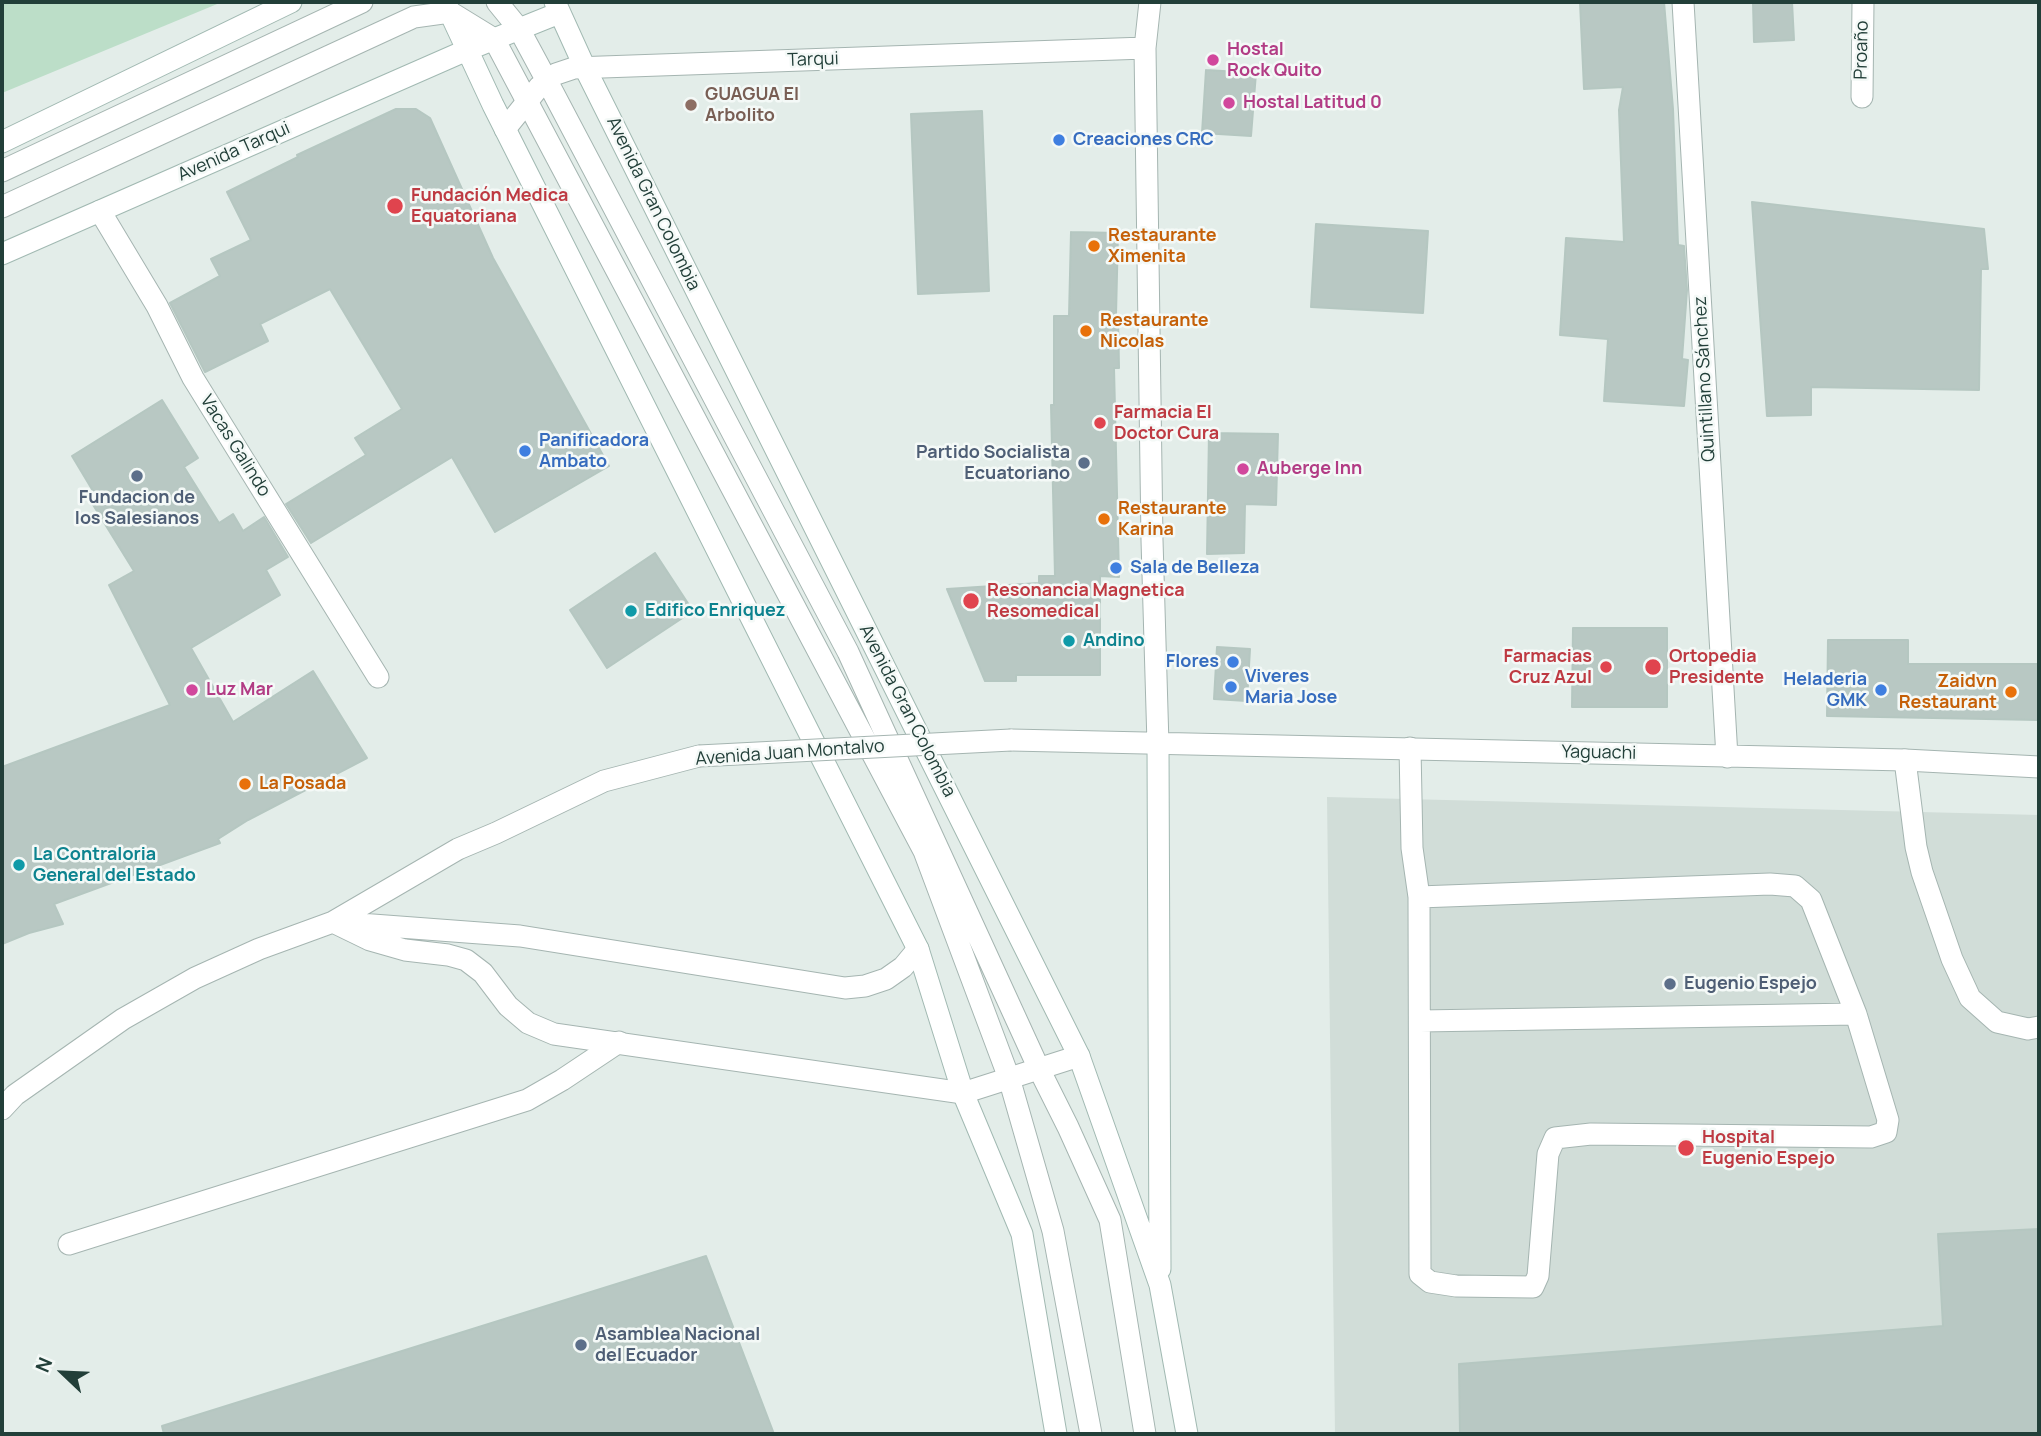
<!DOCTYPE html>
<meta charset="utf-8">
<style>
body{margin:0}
#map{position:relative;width:2041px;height:1436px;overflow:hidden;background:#e3ede9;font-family:Manrope,sans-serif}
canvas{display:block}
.frame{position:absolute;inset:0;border:4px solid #223f39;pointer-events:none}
.north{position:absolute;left:28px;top:1338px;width:70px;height:70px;-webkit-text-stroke:5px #f4f9f7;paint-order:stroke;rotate:293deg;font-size:19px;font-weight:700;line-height:28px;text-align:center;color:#223f39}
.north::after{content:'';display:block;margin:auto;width:24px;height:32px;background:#223f39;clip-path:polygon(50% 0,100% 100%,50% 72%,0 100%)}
</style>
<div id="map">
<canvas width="2041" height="1436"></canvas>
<div class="frame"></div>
<div class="north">N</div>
</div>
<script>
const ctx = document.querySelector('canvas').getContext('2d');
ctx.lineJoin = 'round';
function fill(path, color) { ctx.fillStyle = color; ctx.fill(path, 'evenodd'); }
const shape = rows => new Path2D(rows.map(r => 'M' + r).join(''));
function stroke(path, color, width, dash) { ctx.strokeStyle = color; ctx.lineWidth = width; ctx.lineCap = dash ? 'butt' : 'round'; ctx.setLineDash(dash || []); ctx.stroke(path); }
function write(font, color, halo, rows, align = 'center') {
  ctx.font = font + ' Manrope,sans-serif'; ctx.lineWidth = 5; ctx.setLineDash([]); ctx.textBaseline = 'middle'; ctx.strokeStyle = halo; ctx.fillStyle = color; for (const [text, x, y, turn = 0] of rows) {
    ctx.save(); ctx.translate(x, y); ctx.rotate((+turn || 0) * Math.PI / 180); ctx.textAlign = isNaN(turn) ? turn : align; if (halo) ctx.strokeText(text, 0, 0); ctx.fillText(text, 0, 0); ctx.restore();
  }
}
fill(shape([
 [1327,797,2039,815,2039,1434,1335,1434]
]), '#d1ddd8');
fill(shape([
 [2,2,222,2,2,93]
]), '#bcdec8');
const building = shape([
 [1580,2,1664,2,1673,109,1678,245,1684,246,1687,290,1682,359,1688,360,1684,406,1604,401,1608,339,1560,335,1566,238,1624,242,1619,110,1623,87,1584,89,1580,2],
 [1753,2,1792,2,1794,40,1754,42,1753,2],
 [1206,70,1256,73,1251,136,1202,133,1206,70],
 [396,109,416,109,430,118,493,258,609,466,495,532,452,457,311,543,286,504,366,455,355,438,402,409,330,289,260,324,268,341,205,372,170,303,220,276,211,259,251,240,227,192,298,157,297,155,396,109],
 [982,111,989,291,918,294,911,114,982,111],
 [1752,202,1984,229,1988,269,1981,269,1979,390,1811,387,1811,415,1767,416,1752,202],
 [1316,224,1428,231,1423,313,1311,307,1316,224],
 [1071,232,1118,233,1116,315,1118,315,1119,368,1114,368,1119,577,1100,576,1100,675,1016,675,1016,681,985,681,947,589,1039,583,1039,576,1055,576,1051,405,1054,405,1054,316,1069,316,1071,232],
 [162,400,198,458,184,467,219,523,233,514,243,531,264,517,288,557,266,570,280,595,191,648,233,722,313,671,367,758,248,820,218,839,220,843,54,904,63,924,29,933,2,944,2,767,170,705,109,585,134,571,87,495,93,491,72,456,162,400],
 [1209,433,1278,434,1276,505,1245,504,1244,553,1207,554,1209,433],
 [655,553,693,611,607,668,570,610,655,553],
 [1573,628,1667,628,1667,707,1572,707,1573,628],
 [1828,640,1908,640,1908,664,2039,664,2039,720,1827,716,1828,640],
 [1217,647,1250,649,1247,701,1214,699,1217,647],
 [2039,1229,2039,1434,1460,1434,1459,1364,1943,1326,1938,1234,2039,1229],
 [706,1256,774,1434,164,1434,162,1426,706,1256]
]);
fill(building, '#b8c8c3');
stroke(building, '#b5c7c1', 2);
const service = shape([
 [497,2,519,29,547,81,848,652,1039,1069,1068,1127,1110,1220,1145,1434],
 [2,171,362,2],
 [2,207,414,17,450,12,494,39,924,851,1009,1078,1053,1231,1091,1434],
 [1410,748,1412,848,1419,897,1420,1274,1430,1282,1456,1286,1533,1287,1538,1276,1548,1154,1555,1138,1591,1134,1871,1137,1886,1132,1888,1120,1856,1014,1811,900,1795,886,1770,884,1419,897],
 [1905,760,1916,847,1922,872,1952,959,1970,998,1997,1022,2028,1029,2039,1027],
 [1420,1021,1856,1014],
 [69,1244,527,1100,562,1080,619,1042]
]);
const minor = shape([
 [1150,2,1145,48,1152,540,1158,744],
 [1683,2,1727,757],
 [1862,97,1863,2],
 [505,129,539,87,556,74,574,68,1145,48],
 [100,211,157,306,193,378,378,677],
 [1011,740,1905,760,2039,767],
 [333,922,370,940,405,950,448,955,466,960,483,973,508,1006,528,1023,554,1034,963,1093,1079,1056],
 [346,923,520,936,845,988,865,986,886,979,903,967,918,949],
 [2,1109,15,1095,123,1019,195,978,259,949,333,922,458,849,496,833,604,781,699,756]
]);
const secondary = shape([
 [445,2,493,105,918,949,963,1093,1022,1234,1056,1434],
 [555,2,585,68,1079,1056,1160,1285,1187,1434],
 [2,142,291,2],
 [2,254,467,50,559,13],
 [1158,744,1160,1269]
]);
stroke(service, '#a5b5b1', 23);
stroke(minor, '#a5b5b1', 23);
stroke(secondary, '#a1b9b2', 23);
stroke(service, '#fff', 21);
stroke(minor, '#fff', 21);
stroke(secondary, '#fff', 21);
const minorBridge = shape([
 [699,756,1011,740]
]);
stroke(minorBridge, '#a5b5b1', 23, []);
stroke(minorBridge, '#fff', 21);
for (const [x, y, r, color] of [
 [1213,60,7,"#d1479c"],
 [1229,103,7,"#d1479c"],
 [691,105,7,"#8d6e63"],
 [1059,140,7,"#3f7fe0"],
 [395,206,9,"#e0444e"],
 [1094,246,7,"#e8710a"],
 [1086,331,7,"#e8710a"],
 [1100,423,7,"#e0444e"],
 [525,451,7,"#3f7fe0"],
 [1084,463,7,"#5c6f8a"],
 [1243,469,7,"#d1479c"],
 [137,476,7,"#5c6f8a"],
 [1104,519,7,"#e8710a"],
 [1116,568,7,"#3f7fe0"],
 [971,601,9,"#e0444e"],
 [631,611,7,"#0f9aa8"],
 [1069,641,7,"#0f9aa8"],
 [1233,662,7,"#3f7fe0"],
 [1606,667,7,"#e0444e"],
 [1653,667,9,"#e0444e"],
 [1231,687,7,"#3f7fe0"],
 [192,690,7,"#d1479c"],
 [1881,690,7,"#3f7fe0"],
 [2011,692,7,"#e8710a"],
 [245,784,7,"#e8710a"],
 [19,865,7,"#0f9aa8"],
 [1670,984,7,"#5c6f8a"],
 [1686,1148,9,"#e0444e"],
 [581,1345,7,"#5c6f8a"]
]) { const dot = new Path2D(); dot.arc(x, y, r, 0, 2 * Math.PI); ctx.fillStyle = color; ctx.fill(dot); stroke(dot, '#f4f9f7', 2.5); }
write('bold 18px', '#b23c85', '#f4f9f7', [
 ["Hostal",1227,50],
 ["Rock Quito",1227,71],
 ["Hostal Latitud 0",1243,103],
 ["Auberge Inn",1257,469],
 ["Luz Mar",206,690]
], 'left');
write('18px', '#223f39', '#f4f9f7', [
 ["Proaño",1862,50,-89],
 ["Tarqui",813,60,-2],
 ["Avenida Tarqui",234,152,-24],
 ["Avenida Gran Colombia",653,204,64],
 ["Quintillano Sánchez",1705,379,-93],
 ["Vacas Galindo",235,446,58],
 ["Avenida Gran Colombia",907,711,63],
 ["Avenida Juan Montalvo",790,753,-4],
 ["Yaguachi",1599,753,1]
]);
write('bold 18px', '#785e54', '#f4f9f7', [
 ["GUAGUA El",705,95],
 ["Arbolito",705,116]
], 'left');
write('bold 18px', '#366cbe', '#f4f9f7', [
 ["Creaciones CRC",1073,140],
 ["Panificadora",539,441],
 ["Ambato",539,462],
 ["Sala de Belleza",1130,568],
 ["Flores",1219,662,"right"],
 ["Viveres",1245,677],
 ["Maria Jose",1245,698],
 ["Heladeria",1867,680,"right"],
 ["GMK",1867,701,"right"]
], 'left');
write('bold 18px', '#be3a42', '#f4f9f7', [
 ["Fundación Medica",411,196],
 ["Equatoriana",411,217],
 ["Farmacia El",1114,413],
 ["Doctor Cura",1114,434],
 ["Resonancia Magnetica",987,591],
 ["Resomedical",987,612],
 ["Farmacias",1592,657,"right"],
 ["Cruz Azul",1592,678,"right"],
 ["Ortopedia",1669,657],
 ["Presidente",1669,678],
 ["Hospital",1702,1138],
 ["Eugenio Espejo",1702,1159]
], 'left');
write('bold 18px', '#c56008', '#f4f9f7', [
 ["Restaurante",1108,236],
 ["Ximenita",1108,257],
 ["Restaurante",1100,321],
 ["Nicolas",1100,342],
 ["Restaurante",1118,509],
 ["Karina",1118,530],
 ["Zaidvn",1997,682,"right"],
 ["Restaurant",1997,703,"right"],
 ["La Posada",259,784]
], 'left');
write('bold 18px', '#4e5e75', '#f4f9f7', [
 ["Partido Socialista",1070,453,"right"],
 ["Ecuatoriano",1070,474,"right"],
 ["Fundacion de",137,498,"center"],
 ["los Salesianos",137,519,"center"],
 ["Eugenio Espejo",1684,984],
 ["Asamblea Nacional",595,1335],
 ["del Ecuador",595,1356]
], 'left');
write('bold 18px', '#0d838f', '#f4f9f7', [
 ["Edifico Enriquez",645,611],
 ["Andino",1083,641],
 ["La Contraloria",33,855],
 ["General del Estado",33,876]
], 'left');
</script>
